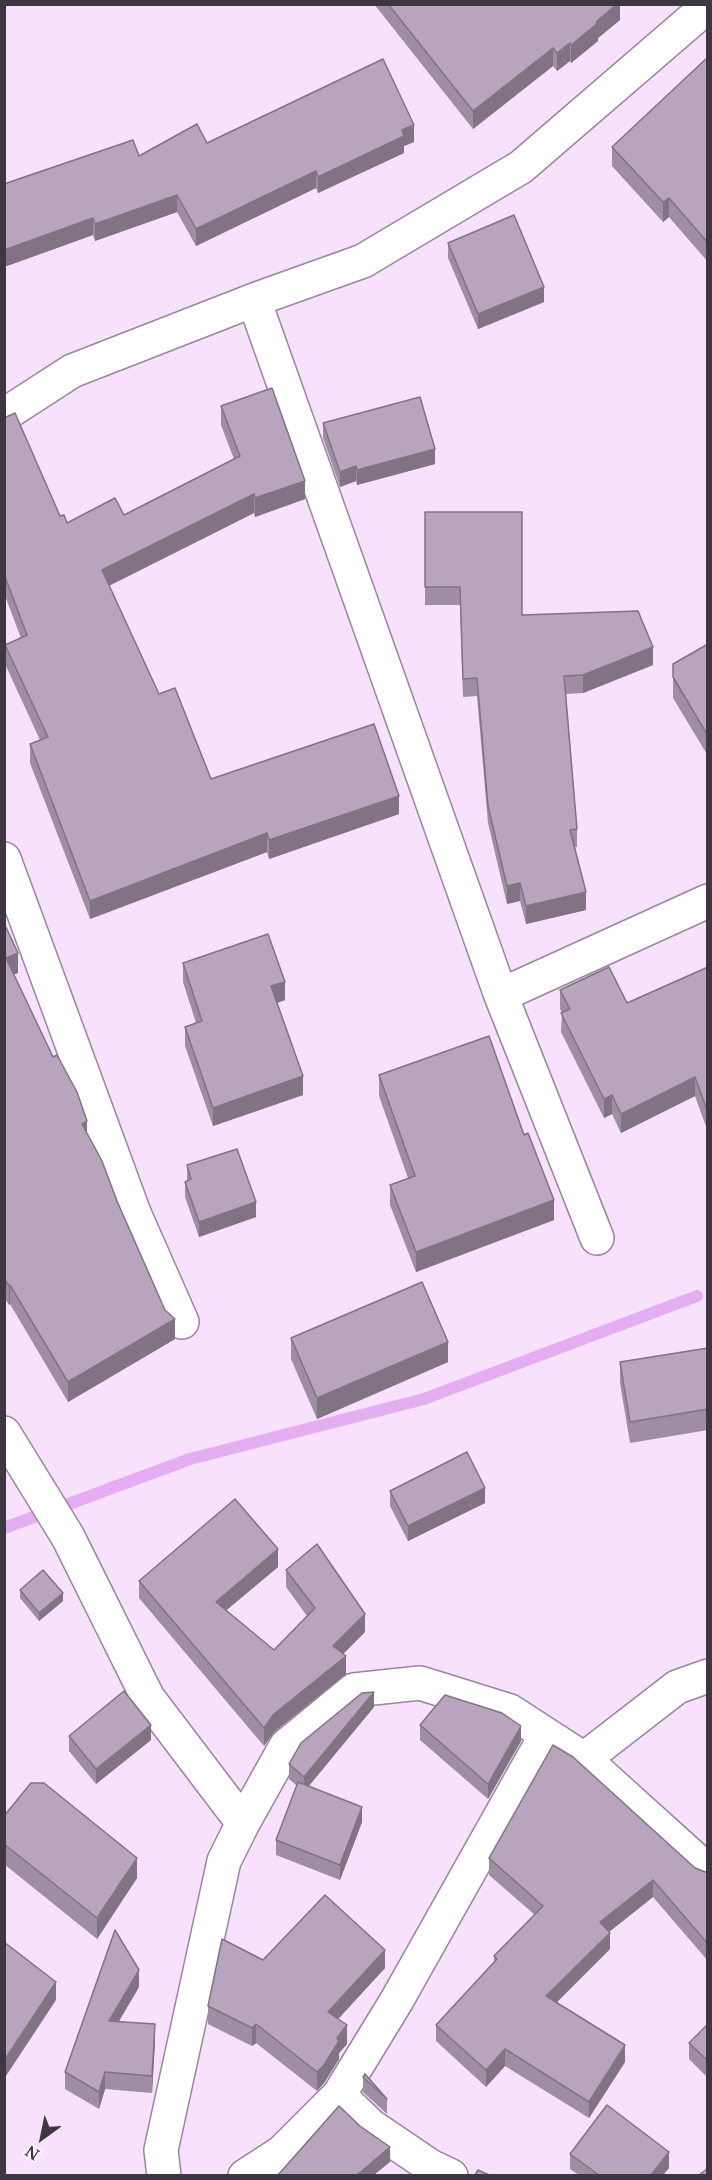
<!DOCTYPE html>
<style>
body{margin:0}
#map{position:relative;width:712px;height:2180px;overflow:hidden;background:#f7e1fc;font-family:"Noto Serif",serif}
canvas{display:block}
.frame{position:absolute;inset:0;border:6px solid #3e3640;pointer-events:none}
.north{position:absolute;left:12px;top:2108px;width:60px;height:60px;-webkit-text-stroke:4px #fcf4fe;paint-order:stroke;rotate:213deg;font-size:16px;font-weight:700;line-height:24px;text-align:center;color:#3e3640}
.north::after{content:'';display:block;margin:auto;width:21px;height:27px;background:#3e3640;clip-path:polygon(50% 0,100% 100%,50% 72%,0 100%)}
</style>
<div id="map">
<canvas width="712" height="2180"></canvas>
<div class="frame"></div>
<div class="north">N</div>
</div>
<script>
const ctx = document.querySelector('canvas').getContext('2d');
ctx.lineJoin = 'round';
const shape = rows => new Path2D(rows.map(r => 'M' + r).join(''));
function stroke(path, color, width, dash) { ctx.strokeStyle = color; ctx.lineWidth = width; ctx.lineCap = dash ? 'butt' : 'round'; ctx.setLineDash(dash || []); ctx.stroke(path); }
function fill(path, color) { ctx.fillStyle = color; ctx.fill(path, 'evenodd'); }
stroke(shape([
 [4,1528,190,1459,424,1399,697,1296]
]), '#e5adf2', 12);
const minor = shape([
 [254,300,500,993,597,1238],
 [4,415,72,371,254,300,363,261,521,167,702,11,707,4],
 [4,859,134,1213,182,1322],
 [500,993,510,991,708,901],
 [4,1433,68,1537,148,1698,243,1823],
 [584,1759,677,1687,708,1676],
 [339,2095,371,2126,430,2166,451,2176],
 [164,2176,161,2150,224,1861,243,1823,286,1746,354,1690,420,1683,510,1711,584,1759,708,1871],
 [245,2176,282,2152,339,2095,397,2000,546,1735]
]);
stroke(minor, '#99859e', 36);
stroke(minor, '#fff', 33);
fill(shape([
 [374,4,620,4,620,20,598,38,598,41,571,63,570,61,557,71,553,66,473,129],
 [708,57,708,262,669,217,663,222,612,166,612,147],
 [414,142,404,146,404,153,318,193,316,188,196,246,177,212,95,241,93,235,4,267,4,184,207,143],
 [448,243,544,302,478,329,448,258],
 [221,406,305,499,255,517,254,513,109,586,159,694,211,779,399,814,269,859,267,852,90,919,30,763,30,744,40,740,5,664,5,645,21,638,4,593,4,418,60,516,67,523,124,515,234,459,221,425],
 [323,423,435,464,357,485,356,481,340,487,323,438],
 [425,512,522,615,653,665,583,693,566,694,577,829,577,847,575,847,586,910,526,924,520,901,507,904,488,823,477,696,463,697,460,605,425,605],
 [708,644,708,756,673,698,673,664],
 [4,923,18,973,14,974,87,1135,117,1201,175,1339,68,1402,10,1304,9,1305,4,1297],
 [183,963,285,1000,277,1003,303,1095,213,1126,185,1046,185,1027,196,1023,183,982],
 [708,967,708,1132,695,1096,621,1133,612,1114,604,1118,561,1032,562,1013,560,1009,560,990,627,1003],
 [379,1075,554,1220,416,1272,390,1205,390,1185,408,1178,379,1096],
 [187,1165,256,1217,199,1237,185,1197,185,1182,187,1181],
 [291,1338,448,1362,317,1419,291,1359],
 [708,1348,708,1430,630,1443,620,1383,620,1362],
 [390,1491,485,1503,408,1541,390,1506],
 [278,1567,226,1610,274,1650,307,1616,286,1587,286,1570,365,1632,343,1654,346,1674,274,1732,264,1746,139,1598,139,1581],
 [20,1590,63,1601,39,1621,20,1598],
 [374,1707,308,1786,362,1822,340,1880,276,1855,276,1840,297,1786,289,1779,289,1764],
 [420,1725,521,1741,488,1799,420,1740],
 [69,1736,151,1740,96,1784,69,1751],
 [4,1816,137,1878,97,1939,4,1864],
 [489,1858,695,1868,708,1873,708,1961,653,1897,609,1932,610,1949,557,2002,625,2062,589,2118,505,2066,486,2087,436,2041,436,2025,494,1963,494,1956,535,1915,489,1875],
 [263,1960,385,1968,338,2019,347,2044,339,2053,339,2059,324,2083,317,2091,256,2043,252,2046,208,2024,208,2006],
 [139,1987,119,2021,155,2041,152,2093,105,2089,99,2109,65,2089,65,2072],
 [708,2024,708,2078,689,2059,689,2043],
 [363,2077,387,2099,387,2114,363,2092],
 [570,2154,669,2168,663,2175,579,2175,570,2169]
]), '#9e8da3');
fill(shape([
 [612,4,620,4,620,20,598,38,598,41,571,63,571,45,596,22],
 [570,43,570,61,557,71,557,53],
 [553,48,553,66,473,129,473,111],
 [4,121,6,121,6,138,4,138],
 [414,125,414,142,404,146,404,153,318,193,318,177,402,130],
 [316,171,316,188,196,246,196,229],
 [177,195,177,212,95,241,95,224],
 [669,198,669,217,663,222,663,202],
 [93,218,93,235,4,267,4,250],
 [544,287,544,302,478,329,478,314],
 [435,449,435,464,357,485,357,470],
 [356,466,356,481,340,487,340,472],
 [305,481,305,499,255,517,255,498],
 [254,494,254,513,102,589,102,570],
 [653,647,653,665,583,693,583,675],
 [399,796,399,814,269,859,269,840],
 [267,833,267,852,90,919,90,901],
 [520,883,520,901,507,904,507,886],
 [586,892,586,910,526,924,526,906],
 [18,953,18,973,6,977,6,958],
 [285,982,285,1000,271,1005,271,986],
 [303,1076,303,1095,213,1126,213,1108],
 [695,1077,695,1096,621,1133,621,1114],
 [612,1095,612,1114,604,1118,604,1099],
 [87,1121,87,1141,82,1124],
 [554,1200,554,1220,416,1272,416,1252],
 [256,1202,256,1217,199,1237,199,1222],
 [10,1285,10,1304,9,1305,9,1286],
 [175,1319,175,1339,68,1402,68,1382],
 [448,1342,448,1362,317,1419,317,1398],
 [485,1488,485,1503,408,1541,408,1526],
 [278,1549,278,1567,216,1619,216,1602],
 [63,1593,63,1601,39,1621,39,1613],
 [365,1614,365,1632,333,1664,333,1646],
 [346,1656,346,1674,274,1732,264,1746,264,1728,274,1714],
 [374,1692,374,1707,304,1792,304,1777],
 [151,1725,151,1740,96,1784,96,1769],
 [521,1726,521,1741,488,1799,488,1784],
 [362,1807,362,1822,340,1880,340,1865],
 [137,1858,137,1878,97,1939,97,1918],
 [653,1880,653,1897,600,1939,600,1922],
 [610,1933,610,1949,546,2013,546,1996],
 [385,1950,385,1968,328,2030,328,2012],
 [139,1970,139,1987,109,2038,109,2021],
 [56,1982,56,2000,4,2079,4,2061],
 [155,2024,155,2041,152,2093,152,2076],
 [256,2024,256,2043,252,2046,252,2028],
 [347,2025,347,2044,339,2053,339,2059,324,2083,317,2091,317,2072,337,2038],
 [625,2045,625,2062,589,2118,589,2102],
 [505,2049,505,2066,486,2087,486,2070],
 [105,2072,105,2089,99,2109,99,2092],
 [390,2147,390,2162,374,2175,357,2175],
 [669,2152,669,2168,663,2175,651,2175]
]), '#817384');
const building = shape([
 [388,4,617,4,596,22,598,23,571,45,570,43,557,53,553,48,473,111,388,4],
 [708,57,708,243,669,198,663,202,612,147,708,57],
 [383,59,414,125,402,130,404,136,318,177,316,171,196,229,177,195,95,224,93,218,4,250,4,184,133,140,139,156,197,124,207,143,383,59],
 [514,215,544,287,478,314,448,243,514,215],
 [272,388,305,481,255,498,254,494,102,570,159,694,175,688,211,779,374,724,399,796,269,840,267,833,90,901,30,744,48,737,5,645,27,635,4,574,4,418,15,413,60,516,64,515,67,523,115,498,124,515,240,456,221,406,272,388],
 [420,397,435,449,357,470,356,466,340,472,323,423,420,397],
 [425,512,522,512,522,615,638,611,653,647,583,675,564,676,577,829,570,830,586,892,526,906,520,883,507,886,488,806,477,678,463,679,460,587,425,587,425,512],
 [708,644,708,736,673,677,673,664,708,644],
 [4,923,18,953,6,958,53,1057,57,1055,77,1092,87,1121,82,1124,102,1161,117,1201,165,1310,175,1319,68,1382,10,1285,9,1286,4,1278,4,923],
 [268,934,285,982,271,986,303,1076,213,1108,185,1027,202,1021,183,963,268,934],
 [609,967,627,1003,708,967,708,1113,695,1077,621,1114,612,1095,604,1099,561,1013,570,1009,560,990,609,967],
 [489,1036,524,1135,528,1133,554,1200,416,1252,390,1185,415,1176,379,1075,489,1036],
 [237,1149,256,1202,199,1222,185,1182,191,1179,187,1165,237,1149],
 [422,1282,448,1342,317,1398,291,1338,422,1282],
 [708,1348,708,1409,630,1422,620,1362,708,1348],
 [467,1452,485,1488,408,1526,390,1491,467,1452],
 [235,1499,278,1549,216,1602,274,1650,315,1608,286,1570,317,1544,365,1614,333,1646,346,1656,274,1714,264,1728,139,1581,235,1499],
 [43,1570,63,1593,39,1613,20,1590,43,1570],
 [124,1691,151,1725,96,1769,69,1736,124,1691],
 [374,1692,304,1777,289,1764,301,1743,362,1693,374,1692],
 [445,1695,502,1713,521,1726,488,1784,420,1725,445,1695],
 [553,1745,573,1757,695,1868,708,1873,708,1944,653,1880,600,1922,610,1933,546,1996,625,2045,589,2102,505,2049,486,2070,436,2025,497,1959,494,1956,543,1906,489,1858,553,1745],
 [298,1782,362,1807,340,1865,276,1840,298,1782],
 [31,1783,44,1783,137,1858,97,1918,4,1844,4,1816,31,1783],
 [325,1895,385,1950,328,2012,347,2025,337,2038,339,2041,324,2065,317,2072,256,2024,252,2028,208,2006,222,1939,263,1960,325,1895],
 [115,1930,139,1970,109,2021,155,2024,152,2076,105,2072,99,2092,65,2072,115,1930],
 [4,1942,56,1982,4,2061,4,1942],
 [708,2024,708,2061,689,2043,708,2024],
 [365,2074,387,2099,363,2077,365,2074],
 [607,2105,669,2152,651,2175,599,2175,570,2154,607,2105],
 [339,2106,360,2126,390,2147,357,2175,278,2175,339,2106],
 [708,2168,708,2175,699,2175,708,2168],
 [478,2170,489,2175,475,2175,478,2170]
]);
fill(building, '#b8a4bd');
stroke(building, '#817384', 1.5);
</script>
